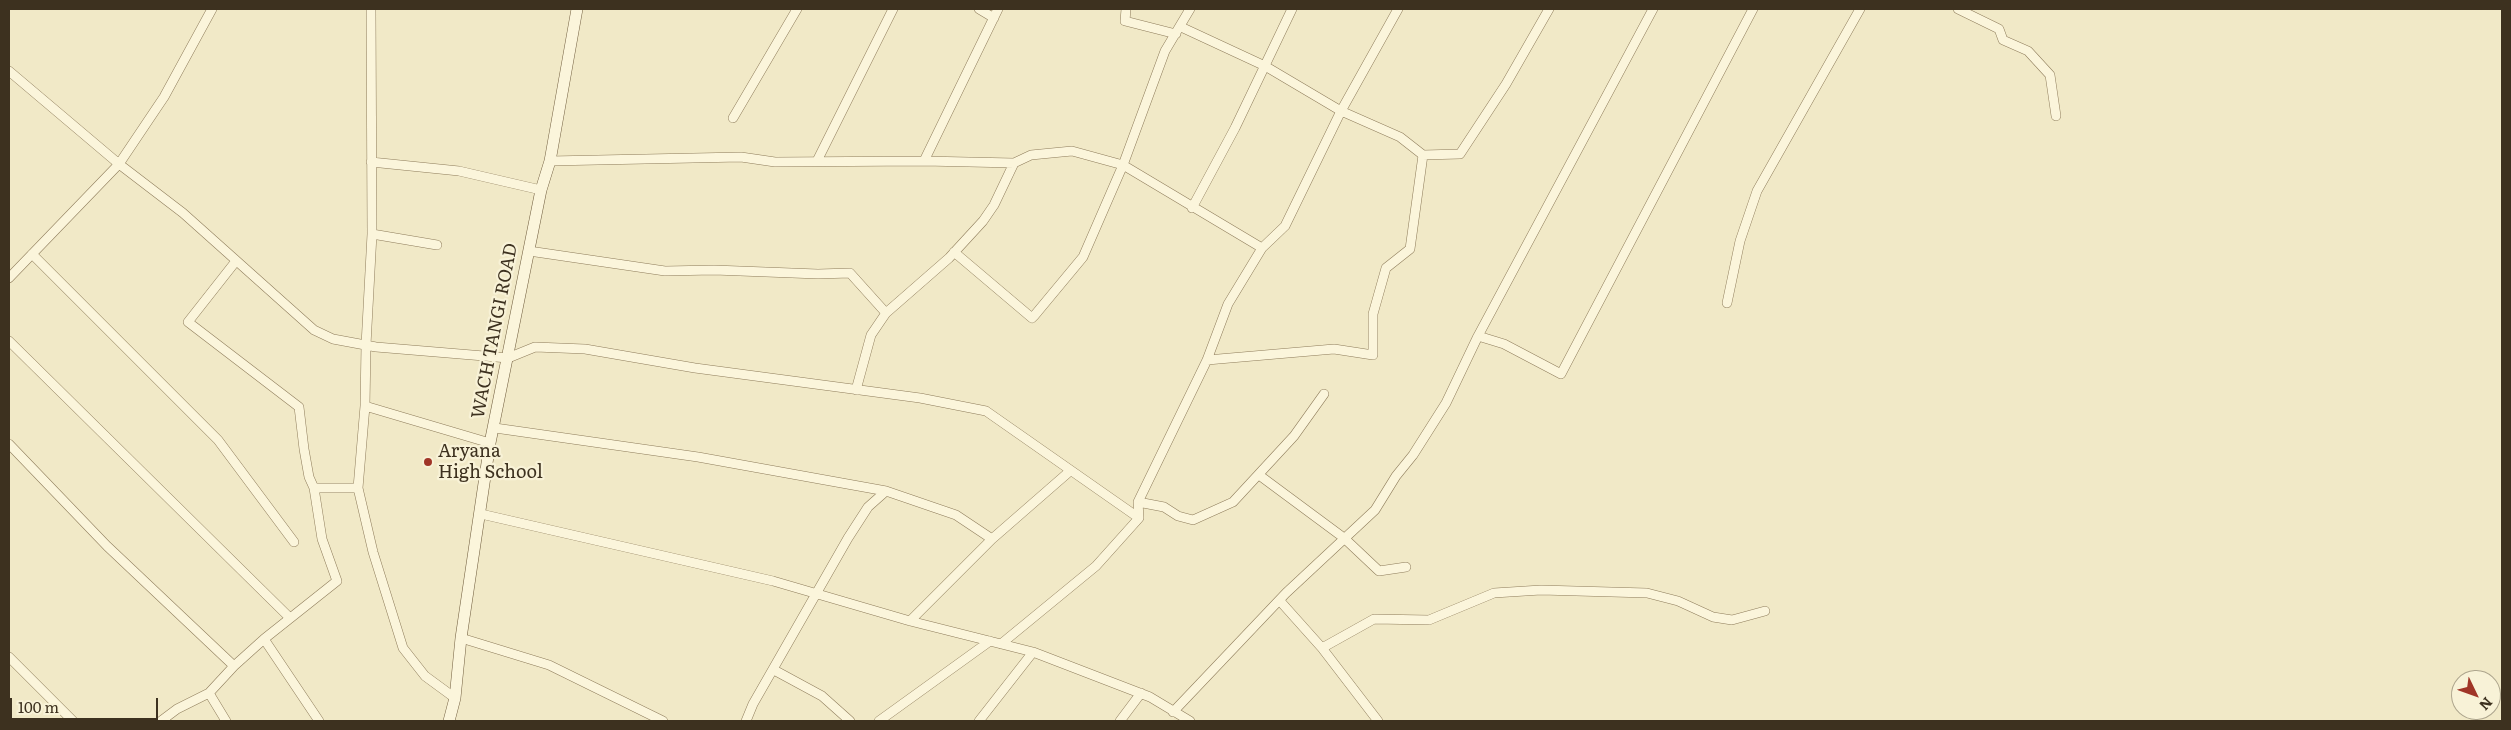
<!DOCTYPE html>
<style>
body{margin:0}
#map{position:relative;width:2511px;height:730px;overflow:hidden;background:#f1e9c7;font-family:Literata,serif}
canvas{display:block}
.frame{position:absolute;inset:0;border:10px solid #3d311f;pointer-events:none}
.north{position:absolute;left:2451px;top:670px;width:50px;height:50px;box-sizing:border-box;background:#f8f2d7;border:1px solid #ada58d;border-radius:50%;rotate:132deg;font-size:14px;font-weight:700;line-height:20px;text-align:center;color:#3d311f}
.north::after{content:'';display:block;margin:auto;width:18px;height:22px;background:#a03527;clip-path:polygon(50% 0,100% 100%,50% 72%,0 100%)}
.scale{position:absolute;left:10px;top:698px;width:148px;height:22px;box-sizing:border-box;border:2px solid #3d311f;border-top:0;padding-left:6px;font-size:15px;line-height:18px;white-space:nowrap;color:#3d311f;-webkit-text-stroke:4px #f8f2d7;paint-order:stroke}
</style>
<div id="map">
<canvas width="2511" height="730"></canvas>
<div class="frame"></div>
<div class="north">N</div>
<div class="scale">100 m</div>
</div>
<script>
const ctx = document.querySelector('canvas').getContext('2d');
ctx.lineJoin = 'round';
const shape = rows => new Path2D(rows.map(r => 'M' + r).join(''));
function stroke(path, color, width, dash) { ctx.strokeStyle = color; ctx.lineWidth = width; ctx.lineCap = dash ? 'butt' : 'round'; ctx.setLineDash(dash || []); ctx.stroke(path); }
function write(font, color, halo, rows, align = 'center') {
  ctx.font = font + ' Literata,serif'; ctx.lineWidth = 4.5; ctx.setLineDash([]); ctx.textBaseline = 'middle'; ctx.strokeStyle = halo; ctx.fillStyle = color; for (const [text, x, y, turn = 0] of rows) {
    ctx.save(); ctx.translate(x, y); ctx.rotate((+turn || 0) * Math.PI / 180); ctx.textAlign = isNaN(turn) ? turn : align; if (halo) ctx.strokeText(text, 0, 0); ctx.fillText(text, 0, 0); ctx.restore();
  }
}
const minor = shape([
 [371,9,372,234,366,345,365,406,358,488,373,552,403,648,425,676,455,698],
 [979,9,994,18],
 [1126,9,1125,21,1176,34],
 [1958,9,1999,29,2003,40,2028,51,2050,75,2056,116],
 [1181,27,1265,66,1341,111,1400,137,1423,155,1460,154,1506,84,1549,9],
 [9,71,119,164,183,213,314,330,333,339,376,347,508,358,535,347,585,349,695,368,920,398,986,411,1139,518],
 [733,118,797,9],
 [550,161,741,157,775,162,924,161,1014,163,1031,155,1072,151,1123,165,1262,248],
 [817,161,893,9],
 [924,161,998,9],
 [371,162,459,171,541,190],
 [1192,208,1235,128,1292,9],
 [372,234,437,245],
 [529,251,665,271,714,270,818,274,850,273,886,313],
 [954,252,1032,318,1034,316,1083,257,1123,165,1165,51,1190,9],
 [32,254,218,440,294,542],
 [9,278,119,164,164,97,212,9],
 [1727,303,1740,241,1757,191,1860,9],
 [1478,336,1504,344,1561,374,1753,9],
 [9,341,290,618],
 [1207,360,1334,349,1373,355,1373,314,1386,268,1410,249,1423,155],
 [856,390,871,335,886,313,949,258,983,221,994,205,1014,163],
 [365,406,490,443],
 [495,428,698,457,886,491,956,515,992,539],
 [9,444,107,546,234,666],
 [1259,475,1344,538,1379,571,1406,567],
 [314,488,358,488],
 [1138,502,1164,507,1178,516,1193,520,1233,502,1294,436,1324,394],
 [481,514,773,581,910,621,1033,652,1150,697,1190,721],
 [1280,601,1322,648,1378,721],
 [910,621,992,539,1070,471],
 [461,638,549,665,663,721],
 [264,639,319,721],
 [1001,644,1096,566,1139,518,1138,502,1207,360,1228,304,1262,248,1285,226,1341,111,1398,9],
 [1322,648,1374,619,1429,620,1494,593,1541,590,1647,593,1678,601,1713,617,1732,620,1765,611],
 [9,657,73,721],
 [774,670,822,696,850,721],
 [209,693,226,721],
 [1173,712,1286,593,1375,510,1396,476,1413,455,1446,403,1478,336,1653,9],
 [161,721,177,709,209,693,234,666,264,639,337,581,322,539,314,488,309,477,304,449,299,407,188,322,236,261],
 [746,721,753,704,848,538,868,507,886,491],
 [879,721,990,641],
 [979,721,1033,652],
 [1120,721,1141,693]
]);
const secondary = shape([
 [449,721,455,698,461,638,490,443,541,190,550,161,577,9]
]);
stroke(minor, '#8e7c5b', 10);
stroke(secondary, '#705d3e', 12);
stroke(minor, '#fbf5db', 9);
stroke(secondary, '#fbf5db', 11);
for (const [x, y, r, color] of [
 [428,462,5,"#a03527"]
]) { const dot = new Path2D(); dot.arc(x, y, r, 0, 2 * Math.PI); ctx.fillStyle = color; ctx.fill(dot); stroke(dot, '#f8f2d7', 2); }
write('18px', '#3d311f', '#f8f2d7', [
 ["WACH TANGI ROAD",495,331,-79]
]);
write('18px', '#3d311f', '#f8f2d7', [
 ["Aryana",438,452],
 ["High School",438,473]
], 'left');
</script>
